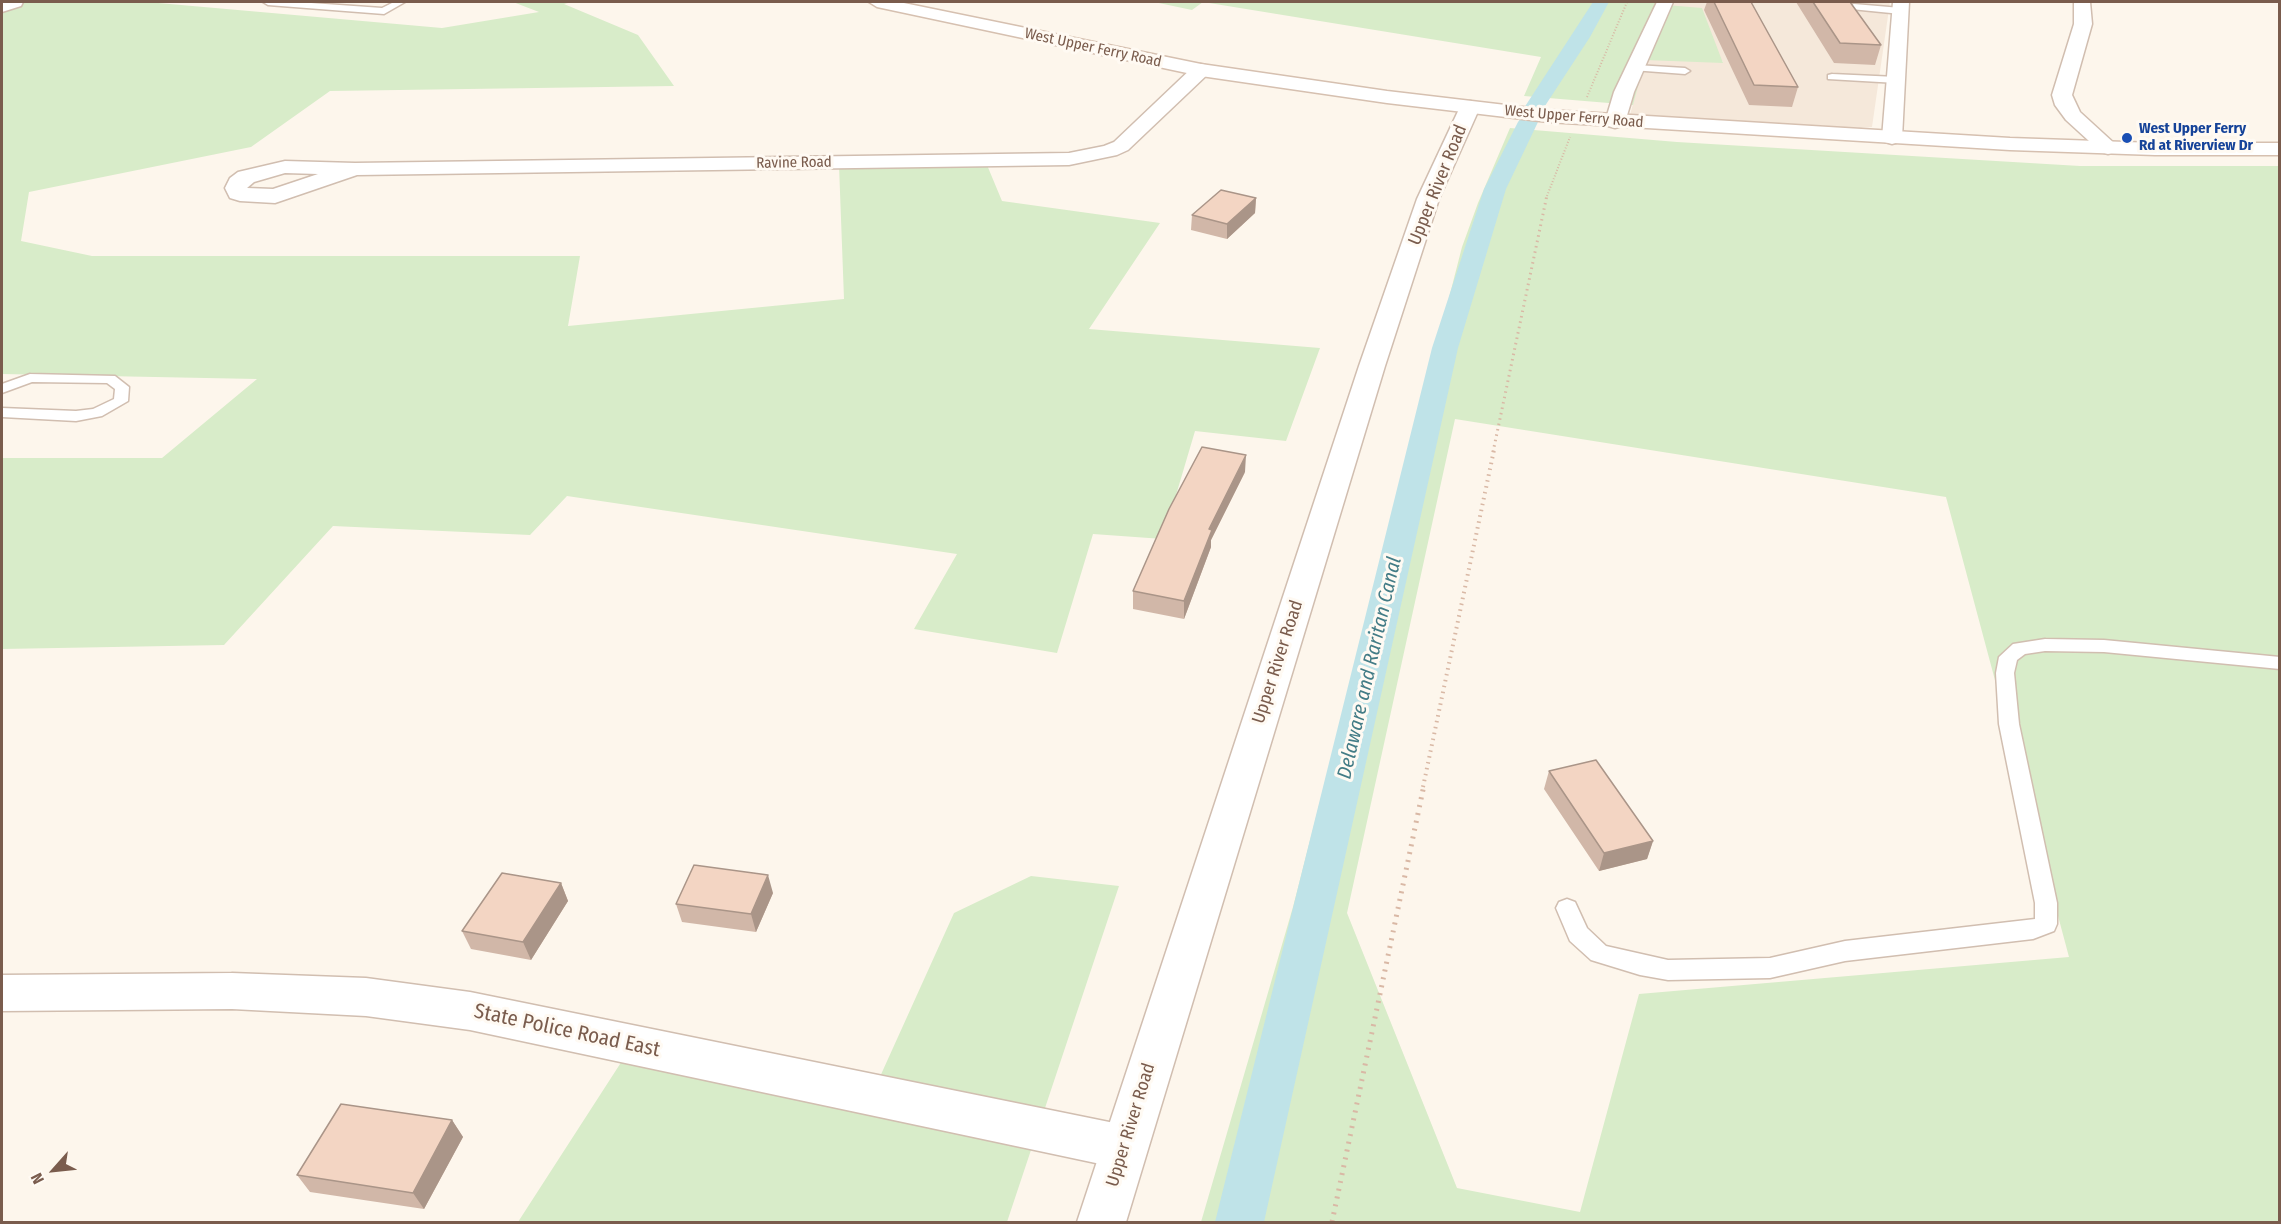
<!DOCTYPE html>
<style>
body{margin:0}
#map{position:relative;width:2281px;height:1224px;overflow:hidden;background:#fdf6ec;font-family:"Fira Sans Condensed",sans-serif}
canvas{display:block}
.frame{position:absolute;inset:0;border:3px solid #7a5c4d;pointer-events:none}
.north{position:absolute;left:24px;top:1140px;width:60px;height:60px;-webkit-text-stroke:4px #fffaf3;paint-order:stroke;rotate:243deg;font-size:16px;font-weight:700;line-height:24px;text-align:center;color:#7a5c4d}
.north::after{content:'';display:block;margin:auto;width:21px;height:27px;background:#7a5c4d;clip-path:polygon(50% 0,100% 100%,50% 72%,0 100%)}
</style>
<div id="map">
<canvas width="2281" height="1224"></canvas>
<div class="frame"></div>
<div class="north">N</div>
</div>
<script>
const ctx = document.querySelector('canvas').getContext('2d');
ctx.lineJoin = 'round';
function fill(path, color) { ctx.fillStyle = color; ctx.fill(path, 'evenodd'); }
const shape = rows => new Path2D(rows.map(r => 'M' + r).join(''));
function stroke(path, color, width, dash) { ctx.strokeStyle = color; ctx.lineWidth = width; ctx.lineCap = dash ? 'butt' : 'round'; ctx.setLineDash(dash || []); ctx.stroke(path); }
function write(font, color, halo, rows, align = 'center') {
  ctx.font = font + ' "Fira Sans Condensed",sans-serif'; ctx.lineWidth = 6; ctx.setLineDash([]); ctx.textBaseline = 'middle'; ctx.strokeStyle = halo; ctx.fillStyle = color; for (const [text, x, y, turn = 0] of rows) {
    ctx.save(); ctx.translate(x, y); ctx.rotate((+turn || 0) * Math.PI / 180); ctx.textAlign = isNaN(turn) ? turn : align; if (halo) ctx.strokeText(text, 0, 0); ctx.fillText(text, 0, 0); ctx.restore();
  }
}
fill(shape([
 [1668,2,1890,2,1872,127,1860,128,1630,115,1645,59,1723,62,1666,5]
]), '#f5e8da');
fill(shape([
 [16,2,147,2,442,28,539,12,513,2,572,2,564,4,638,35,674,86,330,91,251,147,29,192,21,241,92,256,580,256,568,326,844,299,839,165,987,165,1002,201,1160,223,1089,329,1320,348,1286,441,1195,431,1163,539,1093,534,1057,653,914,629,957,554,567,496,530,535,333,526,224,645,2,649,2,458,162,458,257,379,2,374,2,8],
 [1154,2,1668,2,1666,5,1702,8,1723,63,1645,60,1633,105,1524,96,1541,57,1203,2,1192,10],
 [1510,128,1677,142,2080,166,2279,166,2279,1222,1201,1222,1293,907,1462,247,1478,203],
 [1455,419,1946,497,2069,957,1639,994,1580,1212,1457,1188,1347,913],
 [1031,876,1119,886,1007,1222,518,1222,631,1047,869,1101,954,913]
]), '#d8ecc9');
fill(shape([
 [1593,2,1609,2,1590,37,1541,112,1527,112,1524,108,1593,2],
 [1528,116,1535,118,1538,122,1506,189,1458,348,1264,1222,1215,1222,1432,348,1484,189,1518,122,1521,118,1528,116]
]), '#bfe3e8');
const service = shape([
 [263,2,297,2,382,8,394,2,405,2,384,14,268,5,263,2],
 [1854,4,1901,8,1906,11,1901,14,1851,9,1851,5,1854,4],
 [1636,65,1685,68,1690,71,1685,74,1632,70,1631,68,1636,65],
 [1832,74,1897,77,1902,80,1897,83,1828,79,1828,75,1832,74],
 [30,374,115,376,129,387,128,401,102,416,76,421,2,417,2,408,76,411,93,409,114,399,115,389,107,383,32,382,2,393,2,384,30,374],
 [2045,639,2104,640,2280,657,2280,669,2104,652,2045,651,2025,654,2017,660,2014,673,2019,724,2057,903,2057,924,2054,931,2033,939,1845,961,1770,978,1668,980,1640,975,1591,960,1570,941,1556,908,1559,902,1567,899,1575,902,1587,928,1606,946,1668,960,1770,958,1845,941,2035,919,2035,903,1999,724,1996,673,1999,657,2013,644,2045,639]
]);
const minor = shape([
 [2,2,23,2,21,6,2,12,2,2],
 [1657,2,1673,2,1634,92,1625,122,1622,126,1615,128,1608,126,1605,122,1614,92,1657,2],
 [1893,2,1909,2,1902,138,1899,142,1892,144,1885,142,1882,138,1893,2],
 [2074,2,2090,2,2092,24,2072,95,2080,112,2115,144,2118,148,2115,152,2108,154,2101,152,2066,120,2055,105,2052,95,2074,24,2074,2],
 [1201,64,1208,66,1210,70,1208,74,1128,150,1117,155,1069,165,357,175,275,203,240,201,230,198,225,188,230,178,238,172,285,161,355,163,1069,153,1104,146,1114,142,1194,66,1201,64],
 [285,173,318,174,273,189,247,188,254,182,285,173],
 [232,973,366,978,470,992,1124,1125,1141,1131,1148,1147,1141,1163,1124,1169,470,1030,366,1016,232,1009,2,1011,2,975,232,973]
]);
const tertiary = shape([
 [1470,101,1477,103,1480,107,1439,199,1385,366,1126,1222,1077,1222,1359,366,1417,199,1460,107,1463,103,1470,101]
]);
const secondary = shape([
 [869,2,899,2,1201,64,1387,91,1548,110,2010,138,2155,143,2280,143,2280,155,2155,155,2010,150,1548,122,1387,103,1201,76,877,7,869,2]
]);
stroke(service, '#d1beb0', 3);
stroke(minor, '#d1beb0', 3);
stroke(tertiary, '#d1beb0', 3);
stroke(secondary, '#d6c0b0', 3);
stroke(shape([
 [1587,97,1627,2],
 [1547,196,1570,137]
]), '#d9b8a5', 2, [1, 2]);
stroke(shape([
 [1493,452,1547,195]
]), '#d9b8a5', 3, [1.5, 4]);
stroke(shape([
 [1423,787,1494,450]
]), '#d9b8a5', 4, [1.5, 4.5]);
stroke(shape([
 [1332,1222,1424,785]
]), '#d9b8a5', 5, [2, 6]);
fill(service, '#fff');
fill(minor, '#fff');
fill(tertiary, '#fff');
fill(secondary, '#fff');
fill(shape([
 [1707,2,1751,2,1798,87,1792,107,1749,105,1704,10],
 [1796,2,1850,2,1881,45,1875,65,1834,63],
 [1256,198,1255,213,1227,239,1191,230,1192,215],
 [1245,472,1211,540,1211,547,1184,619,1133,609,1133,591],
 [1549,771,1653,841,1647,859,1599,871,1544,789],
 [561,883,568,901,531,960,471,949,462,931],
 [773,893,756,932,682,922,676,904],
 [452,1120,463,1137,424,1209,310,1192,297,1175]
]), '#d1b7a8');
fill(shape([
 [1256,198,1255,213,1227,239,1227,224],
 [1246,455,1245,472,1211,540,1211,547,1184,619,1184,601,1209,529],
 [1653,841,1647,859,1599,871,1604,853],
 [768,875,773,893,756,932,751,914],
 [561,883,568,901,531,960,523,942],
 [452,1120,463,1137,424,1209,413,1193]
]), '#aa9588');
const building = shape([
 [1714,2,1751,2,1798,87,1754,85,1714,2],
 [1813,2,1850,2,1881,45,1840,43,1813,2],
 [1221,190,1256,198,1227,224,1192,215,1221,190],
 [1202,447,1246,455,1209,529,1212,530,1184,601,1133,591,1169,509,1202,447],
 [1596,760,1653,841,1604,853,1549,771,1596,760],
 [694,865,768,875,751,914,676,904,694,865],
 [502,873,561,883,523,942,462,931,502,873],
 [341,1104,452,1120,413,1193,297,1175,341,1104]
]);
fill(building, '#f3d5c3');
stroke(building, '#aa9588', 1.5);
for (const [x, y, r, color] of [
 [2127,138,6,"#1a4fb4"]
]) { const dot = new Path2D(); dot.arc(x, y, r, 0, 2 * Math.PI); ctx.fillStyle = color; ctx.fill(dot); stroke(dot, '#fffaf3', 2); }
write('15px', '#7a5c4d', '#fffaf3', [
 ["West Upper Ferry Road",1093,48,12],
 ["West Upper Ferry Road",1574,117,5],
 ["Ravine Road",794,163,-1]
]);
write('bold 15px', '#164399', '#fffaf3', [
 ["West Upper Ferry",2139,129],
 ["Rd at Riverview Dr",2139,146]
], 'left');
write('18px', '#7a5c4d', '#fffaf3', [
 ["Upper River Road",1438,185,-68],
 ["Upper River Road",1278,662,-72],
 ["Upper River Road",1131,1125,-73]
]);
write('italic 20px', '#437c86', '#fffaf3', [
 ["Delaware and Raritan Canal",1370,668,-77]
]);
write('21px', '#7a5c4d', '#fffaf3', [
 ["State Police Road East",567,1031,12]
]);
</script>
